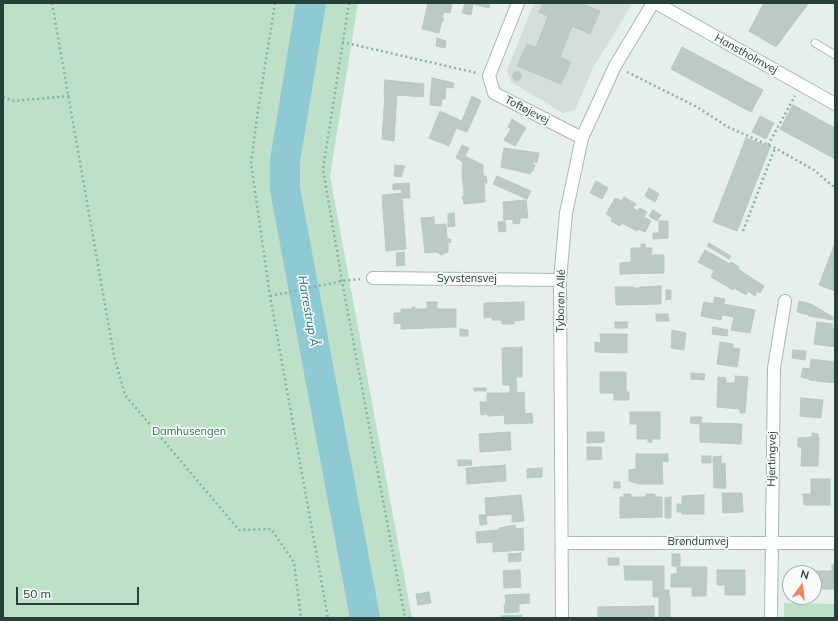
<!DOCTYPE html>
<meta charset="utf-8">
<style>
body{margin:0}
#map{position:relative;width:838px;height:621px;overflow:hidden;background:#e6efeb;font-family:Mulish,sans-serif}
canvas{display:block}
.frame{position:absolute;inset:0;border:4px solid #24423a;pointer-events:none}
.north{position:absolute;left:782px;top:565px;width:40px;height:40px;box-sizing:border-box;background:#f7fbf9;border:1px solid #a3b1ad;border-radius:50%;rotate:15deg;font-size:11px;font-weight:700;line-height:16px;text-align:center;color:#24423a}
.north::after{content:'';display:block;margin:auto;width:14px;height:18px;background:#f4845f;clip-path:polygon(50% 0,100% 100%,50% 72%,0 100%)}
.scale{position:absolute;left:16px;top:587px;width:123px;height:18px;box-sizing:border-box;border:2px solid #24423a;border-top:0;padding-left:5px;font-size:12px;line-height:14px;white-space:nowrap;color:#24423a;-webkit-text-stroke:3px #f7fbf9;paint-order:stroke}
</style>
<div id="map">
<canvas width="838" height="621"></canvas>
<div class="frame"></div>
<div class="north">N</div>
<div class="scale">50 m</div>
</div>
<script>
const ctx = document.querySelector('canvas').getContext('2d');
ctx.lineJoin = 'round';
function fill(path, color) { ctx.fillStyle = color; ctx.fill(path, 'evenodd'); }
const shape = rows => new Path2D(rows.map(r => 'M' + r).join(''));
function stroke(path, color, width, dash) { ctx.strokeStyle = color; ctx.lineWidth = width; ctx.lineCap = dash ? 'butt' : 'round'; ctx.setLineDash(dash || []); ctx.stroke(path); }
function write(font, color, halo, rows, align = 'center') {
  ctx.font = font + ' Mulish,sans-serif'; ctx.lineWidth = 3.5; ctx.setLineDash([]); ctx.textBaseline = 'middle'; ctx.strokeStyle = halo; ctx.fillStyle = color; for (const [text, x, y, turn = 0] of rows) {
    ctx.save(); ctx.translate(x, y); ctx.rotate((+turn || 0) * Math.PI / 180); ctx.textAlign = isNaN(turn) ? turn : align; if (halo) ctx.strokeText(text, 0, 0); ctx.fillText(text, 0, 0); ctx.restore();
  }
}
fill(shape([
 [534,3,633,3,594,66,575,110,563,113,511,82,507,70]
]), '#d4dfda');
fill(shape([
 [3,3,358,3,330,176,412,618,3,618],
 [784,603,835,604,835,618,784,618]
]), '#bfe0c8');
stroke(shape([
 [311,3,285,161,285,189,365,618]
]), '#8ec9d4', 30);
const building = shape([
 [428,3,452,3,450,13,444,12,442,18,444,19,443,21,442,21,439,33,422,29,428,3],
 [465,3,490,3,489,8,473,4,471,15,462,13,465,3],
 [543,3,580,3,600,11,590,34,572,26,560,57,571,62,561,84,517,66,527,44,536,47,548,16,539,12,543,3],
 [764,3,812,3,808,4,776,47,749,31,764,3],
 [437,38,446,41,445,48,436,46,437,38],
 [682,47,763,90,751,112,671,69,682,47],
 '512.5 76a4.5 4.5 0 1 1 9 0a4.5 4.5 0 1 1-9 0Z',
 [432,78,454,83,453,88,446,87,445,99,442,99,441,106,430,105,432,78],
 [385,80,424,84,423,97,397,95,394,141,382,139,385,93,384,93,385,80],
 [472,96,481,101,467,132,456,128,449,146,429,138,440,111,462,121,472,96],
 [793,105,835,128,835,159,780,129,793,105],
 [760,116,774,123,766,139,752,132,760,116],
 [512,119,526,128,515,146,504,140,511,129,508,127,512,119],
 [746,138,770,147,737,231,713,222,746,138],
 [462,145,469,148,465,156,483,165,483,176,486,176,487,183,484,183,485,202,464,204,462,196,464,196,462,171,463,162,456,158,462,145],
 [504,148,539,153,537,163,533,162,532,164,535,165,533,171,531,171,530,174,501,167,504,148],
 [395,165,405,166,401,177,394,176,395,165],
 [497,176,531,191,527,199,493,184,497,176],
 [596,181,608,188,602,199,590,193,596,181],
 [409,183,410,198,402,198,406,249,386,251,382,195,402,193,401,189,393,190,393,184,409,183],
 [649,188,659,194,655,202,645,196,649,188],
 [624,197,636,204,633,208,638,211,640,208,647,212,644,217,651,221,645,232,638,229,637,231,622,223,620,226,611,221,612,218,606,214,615,198,622,201,624,197],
 [526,200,528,218,520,218,520,223,513,224,513,219,504,220,503,202,526,200],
 [653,210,661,215,657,221,649,216,653,210],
 [454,213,455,226,448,227,448,214,454,213],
 [434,217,434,225,446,224,447,239,451,239,451,242,448,243,448,252,445,253,442,255,436,252,425,253,421,218,434,217],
 [505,221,506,231,499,232,498,222,505,221],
 [659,221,668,221,668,238,653,239,653,233,659,233,659,221],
 [709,243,731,256,729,259,707,246,709,243],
 [835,243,835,291,819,285,835,243],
 [641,244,645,244,645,248,652,248,651,255,664,255,664,273,620,274,620,263,631,262,631,248,641,248,641,244],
 [705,250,730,264,731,262,739,267,738,269,764,286,760,293,757,291,755,296,748,291,746,295,734,288,733,290,711,277,714,271,698,262,705,250],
 [404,252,405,265,397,266,396,253,404,252],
 [661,286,661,304,616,305,615,287,633,287,633,288,640,288,640,287,661,286],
 [666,290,671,290,671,299,666,300,666,290],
 [715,297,725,299,724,304,755,310,750,333,731,330,734,317,722,315,721,320,701,316,704,302,713,304,715,297],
 [799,301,811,304,833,317,833,320,809,316,809,315,797,312,799,301],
 [427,302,437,302,437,309,456,309,456,327,401,329,401,323,394,324,394,313,401,313,401,309,412,309,412,307,415,307,415,309,427,309,427,302],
 [524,302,524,320,514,321,514,324,502,324,502,320,492,320,492,317,484,318,484,303,524,302],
 [656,314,668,314,669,321,656,321,656,314],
 [615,322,628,322,627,328,615,328,615,322],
 [817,322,833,324,832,328,835,329,835,347,814,344,817,322],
 [713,327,728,330,727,336,712,334,713,327],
 [460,329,468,330,468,336,460,336,460,329],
 [672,330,686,333,684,350,671,348,672,330],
 [600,334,627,334,627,353,595,352,595,342,601,343,600,334],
 [720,342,733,344,733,348,740,349,737,367,717,364,720,342],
 [522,347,522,377,516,377,517,393,524,392,525,414,532,413,533,423,505,424,504,415,488,416,488,414,481,415,480,402,487,402,487,393,510,393,510,385,503,385,502,348,522,347],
 [793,350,806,351,805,360,792,358,793,350],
 [811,359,835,362,835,383,809,380,809,379,801,377,803,368,810,369,811,359],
 [600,372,626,372,626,392,629,392,629,400,614,400,614,393,600,393,600,372],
 [691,373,705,374,704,380,691,379,691,373],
 [735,376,748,377,745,413,740,413,740,409,717,407,718,377,726,378,726,383,735,383,735,376],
 [474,388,486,388,486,391,474,391,474,388],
 [801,398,823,400,821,418,800,416,801,398],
 [630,412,660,412,660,439,652,439,652,442,648,442,648,439,637,439,637,424,630,424,630,412],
 [691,417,702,417,701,423,742,424,741,444,700,442,700,424,690,423,691,417],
 [510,432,511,450,480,452,479,434,510,432],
 [587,432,604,432,604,442,587,443,587,432],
 [812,433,818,434,818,437,819,438,818,466,801,466,802,447,798,447,798,438,812,437,812,433],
 [587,447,601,447,602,459,587,460,587,447],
 [636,454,668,454,668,462,662,461,663,484,639,484,629,481,629,470,636,469,636,454],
 [702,456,711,456,711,463,702,463,702,456],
 [721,456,721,464,725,463,726,488,714,488,713,457,721,456],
 [458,460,471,460,472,465,458,466,458,460],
 [505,465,506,481,467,484,466,468,505,465],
 [542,468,542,477,527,478,527,469,542,468],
 [811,479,830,479,830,505,804,505,803,494,811,494,811,479],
 [614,482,620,482,620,488,614,488,614,482],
 [722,493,742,493,743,512,723,513,722,493],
 [624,494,631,494,631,497,646,497,646,494,655,494,655,497,662,497,662,517,620,518,620,497,624,497,624,494],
 [521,495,524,521,512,522,512,514,486,516,487,524,480,525,479,515,486,515,485,498,521,495],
 [704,495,704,514,682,514,682,512,677,512,677,504,682,504,682,496,704,495],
 [671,497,671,518,665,518,665,498,671,497],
 [515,525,516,529,523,528,524,550,493,552,493,542,477,543,476,532,499,530,499,528,515,525],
 [521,553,521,561,509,562,508,554,521,553],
 [672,554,680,554,680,566,672,566,672,554],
 [608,558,619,558,619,565,608,565,608,558],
 [832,565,835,565,835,589,814,589,814,573,810,573,809,571,832,571,832,565],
 [624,566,664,566,664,590,669,590,669,597,653,597,653,580,625,580,624,566],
 [677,567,707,567,706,596,692,596,692,587,671,587,671,574,677,574,677,567],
 [520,570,521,587,504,588,503,571,520,570],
 [717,570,745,570,745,595,725,595,725,585,717,585,717,570],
 [785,585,790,585,790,591,785,591,785,585],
 [429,592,431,603,418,605,416,594,429,592],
 [529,594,530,603,519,604,519,612,505,613,504,605,506,605,505,595,529,594],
 [659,597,670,597,670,618,659,618,659,597],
 [654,606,654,618,598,618,598,607,654,606],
 [522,615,522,618,501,618,501,616,522,615]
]);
fill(building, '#bbcac4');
stroke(building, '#b8c9c2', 1);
const lane = shape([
 [815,43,835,55]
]);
const street = shape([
 [518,3,489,76,494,93,582,138],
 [656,3,835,104],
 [373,278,560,280],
 [562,543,835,543],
 [562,618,560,280,566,213,582,138,615,66,653,3],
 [771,618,774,368,785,301]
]);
stroke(lane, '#a8b8b2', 9);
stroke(street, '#a8b8b2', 14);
stroke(shape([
 [52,3,114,356,125,395,239,530,271,529,294,562,301,618],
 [275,3,258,110,251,163,270,296,328,618],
 [349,3,323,169,342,281,405,618],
 [342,42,477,73],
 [627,72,697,107,728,127,775,148,814,170,835,188],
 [3,97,14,101,69,96],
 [768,145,795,96],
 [743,231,775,148],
 [270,296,342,281,360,279]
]), '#86b3a5', 2.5, [2, 3]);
stroke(lane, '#fff', 7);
stroke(street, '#fff', 12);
write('11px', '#24423a', '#f7fbf9', [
 ["Hanstholmvej",746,54,29],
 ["Toftøjevej",527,110,27],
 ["Syvstensvej",467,279],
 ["Tyborøn Allé",561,301,-89],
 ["Hjertingvej",772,459,-89],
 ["Brøndumvej",698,542]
]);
write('11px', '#2d7a4b', '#f7fbf9', [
 ["Damhusengen",189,432]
]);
write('italic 12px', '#1c6f80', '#f7fbf9', [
 ["Harrestrup Å",308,311,80]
]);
</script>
